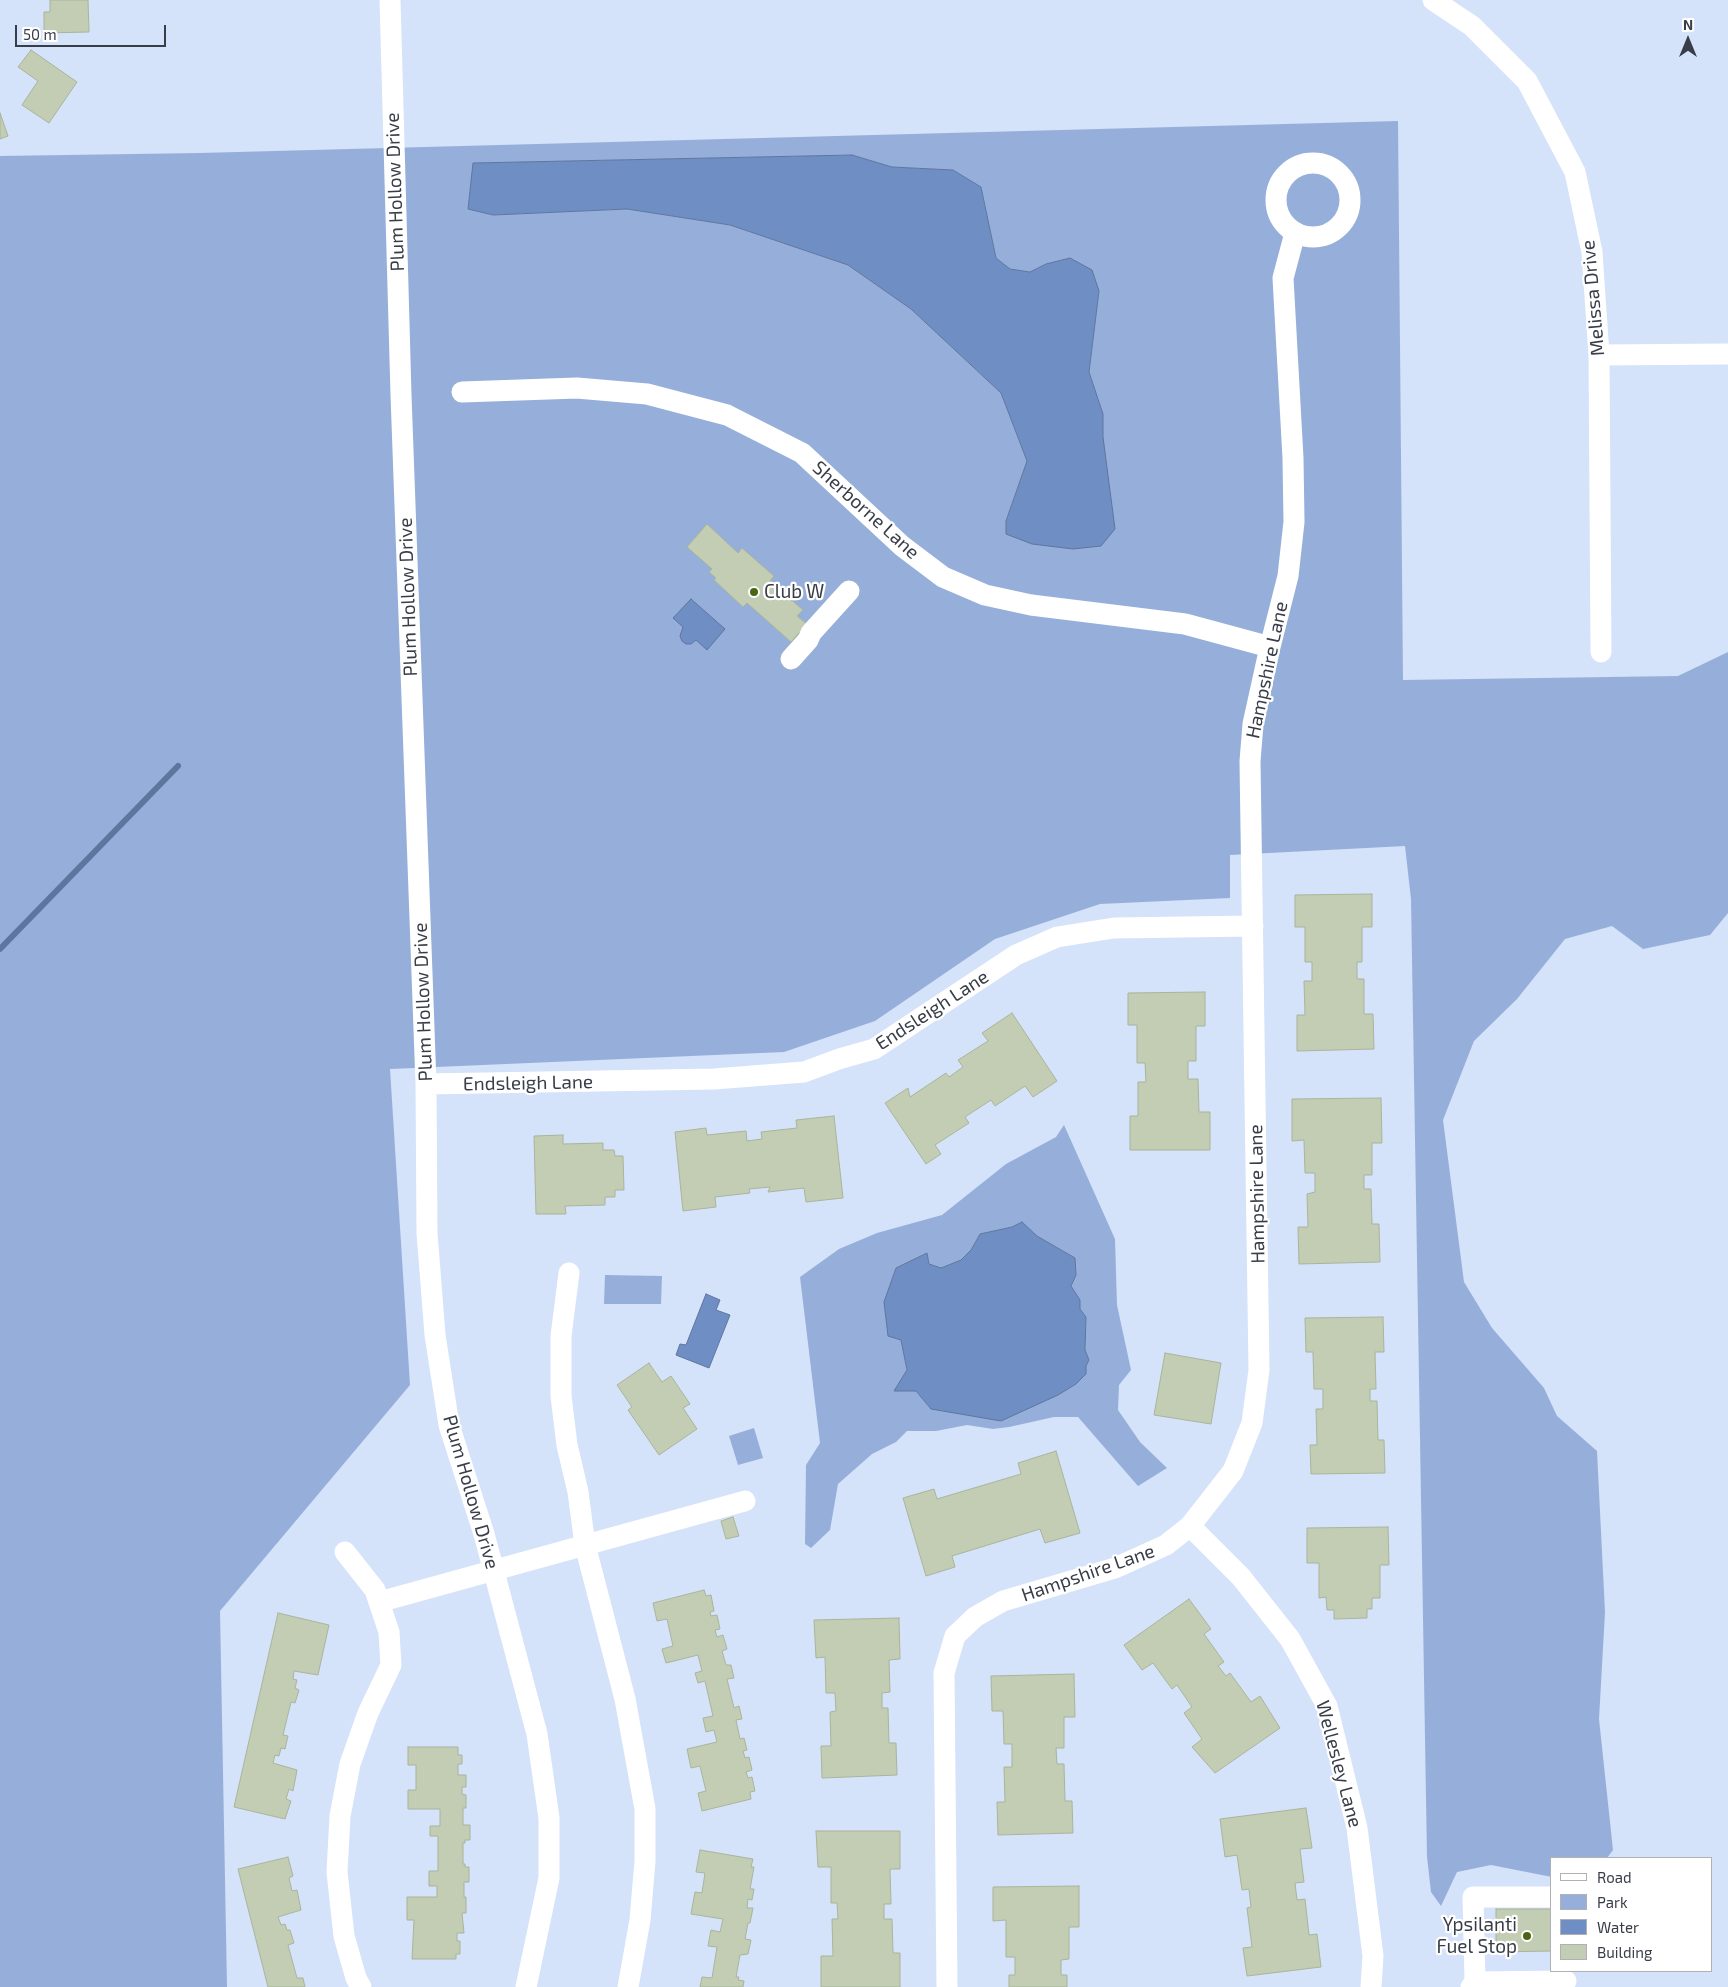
<!DOCTYPE html>
<style>
body{margin:0}
#map{position:relative;width:1728px;height:1987px;overflow:hidden;background:#d4e2fa;font-family:"Exo 2",sans-serif}
canvas{display:block}
.legend{position:absolute;left:1550px;top:1857px;width:162px;height:115px;box-sizing:border-box;background:#fff;border:1px solid #afb1b5;margin:0;padding:6px 9px;list-style:none;font-size:15px;color:#383d47}
.legend li{display:flex;align-items:center;gap:10px;height:25px}
.legend b{width:25px;border:1px solid #afb1b5}
.north{position:absolute;left:1663px;top:15px;width:50px;height:50px;-webkit-text-stroke:4px #fff;paint-order:stroke;rotate:0deg;font-size:14px;font-weight:700;line-height:20px;text-align:center;color:#383d47}
.north::after{content:'';display:block;margin:auto;width:18px;height:22px;background:#383d47;clip-path:polygon(50% 0,100% 100%,50% 72%,0 100%)}
.scale{position:absolute;left:15px;top:25px;width:151px;height:22px;box-sizing:border-box;border:2px solid #383d47;border-top:0;padding-left:6px;font-size:15px;line-height:18px;white-space:nowrap;color:#383d47;-webkit-text-stroke:4px #fff;paint-order:stroke}
</style>
<div id="map">
<canvas width="1728" height="1987"></canvas>
<ul class="legend">
<li><b style="height:6px;background:#fff"></b>Road</li>
<li><b style="height:14px;background:#96afda"></b>Park</li>
<li><b style="height:14px;background:#6f8ec3"></b>Water</li>
<li><b style="height:14px;background:#c2cdb4"></b>Building</li>
</ul>
<div class="north">N</div>
<div class="scale">50 m</div>
</div>
<script>
const ctx = document.querySelector('canvas').getContext('2d');
ctx.lineJoin = 'round';
function fill(path, color) { ctx.fillStyle = color; ctx.fill(path, 'evenodd'); }
const shape = rows => new Path2D(rows.map(r => 'M' + r).join(''));
function stroke(path, color, width, dash) { ctx.strokeStyle = color; ctx.lineWidth = width; ctx.lineCap = dash ? 'butt' : 'round'; ctx.setLineDash(dash || []); ctx.stroke(path); }
function write(font, color, halo, rows, align = 'center') {
  ctx.font = font + ' "Exo 2",sans-serif'; ctx.lineWidth = 4.5; ctx.setLineDash([]); ctx.textBaseline = 'middle'; ctx.strokeStyle = halo; ctx.fillStyle = color; for (const [text, x, y, turn = 0] of rows) {
    ctx.save(); ctx.translate(x, y); ctx.rotate((+turn || 0) * Math.PI / 180); ctx.textAlign = isNaN(turn) ? turn : align; if (halo) ctx.strokeText(text, 0, 0); ctx.fillText(text, 0, 0); ctx.restore();
  }
}
fill(shape([
 [1398,121,1403,680,1678,676,1728,652,1728,913,1710,935,1643,949,1612,926,1565,939,1517,999,1474,1041,1443,1120,1464,1282,1492,1328,1544,1388,1557,1416,1597,1451,1605,1612,1599,1719,1613,1850,1607,1858,1552,1858,1552,1877,1491,1865,1457,1872,1441,1906,1431,1892,1427,1857,1411,899,1405,846,1230,855,1230,898,1100,904,995,939,875,1021,784,1052,390,1069,410,1385,220,1611,227,1987,0,1987,0,156,200,153],
 [852,155,892,167,953,170,981,187,996,258,1010,269,1030,272,1046,264,1099,291,1089,372,1103,414,1103,437,1006,521,1027,461,1001,393,911,309,848,265,730,225,627,209,493,215,468,208,474,163],
 [1064,1125,1115,1239,1117,1305,1131,1370,1119,1385,1118,1410,1140,1442,1167,1468,1138,1486,1078,1417,1054,1417,1009,1427,993,1429,967,1425,936,1431,907,1431,896,1442,872,1454,838,1484,830,1530,811,1548,805,1544,806,1465,820,1443,800,1277,839,1249,877,1233,942,1215,1006,1164,1056,1137],
 [1022,1223,1037,1236,1075,1258,1076,1274,1071,1286,1080,1300,1080,1309,1086,1317,1085,1350,1089,1360,1086,1366,931,1409,916,1391,907,1371,891,1284,896,1268,927,1253,929,1264,941,1268,961,1260,971,1250,980,1234,1012,1227],
 [605,1275,662,1276,661,1304,604,1304],
 [754,1428,763,1458,738,1465,729,1436]
]), '#96afda');
const water = shape([
 [852,155,892,167,953,170,981,187,996,258,1010,269,1030,272,1046,264,1070,258,1092,270,1099,291,1089,372,1103,414,1103,437,1115,529,1101,546,1073,549,1032,544,1006,534,1006,521,1027,461,1001,393,911,309,848,265,730,225,627,209,493,215,468,209,473,163,852,155],
 [691,599,725,629,707,650,696,640,691,644,686,644,682,641,680,636,683,627,673,618,691,599],
 [1022,1222,1037,1236,1075,1258,1076,1275,1071,1286,1080,1300,1080,1309,1086,1317,1085,1350,1089,1360,1086,1366,1086,1374,1076,1384,1058,1395,1001,1421,931,1409,916,1391,894,1391,907,1370,901,1340,888,1336,884,1302,896,1268,927,1253,929,1264,941,1268,961,1260,971,1250,980,1234,1012,1227,1022,1222],
 [706,1294,720,1300,716,1310,730,1315,709,1368,676,1355,680,1344,686,1345,706,1294]
]);
fill(water, '#6f8ec3');
stroke(water, '#5e769e', 1);
stroke(shape([
 [0,949,178,766]
]), '#5e769e', 6);
const building = shape([
 [50,0,88,0,89,32,44,33,44,12,50,12,50,0],
 [31,50,77,82,49,123,22,105,38,81,18,67,31,50],
 [0,113,8,136,0,139,0,113],
 [707,524,738,553,742,548,774,576,770,581,803,610,797,616,807,624,791,642,747,603,743,607,714,580,716,578,709,572,712,569,687,547,707,524],
 [1372,894,1372,927,1362,927,1362,962,1357,962,1357,979,1364,979,1364,1014,1373,1014,1374,1049,1297,1051,1297,1015,1305,1015,1304,981,1312,981,1312,962,1305,962,1305,927,1295,927,1295,895,1372,894],
 [1205,992,1205,1026,1196,1026,1196,1061,1188,1061,1188,1079,1198,1079,1199,1112,1210,1112,1210,1150,1130,1150,1130,1116,1138,1116,1138,1082,1146,1082,1145,1063,1137,1063,1137,1025,1128,1025,1128,993,1205,992],
 [1012,1013,1057,1081,1033,1097,1025,1086,995,1106,991,1100,965,1117,969,1123,935,1145,941,1154,926,1164,885,1103,908,1088,910,1097,946,1073,949,1077,963,1067,958,1060,988,1041,982,1033,1012,1013],
 [1381,1098,1382,1143,1372,1143,1372,1175,1364,1175,1364,1189,1371,1189,1372,1224,1379,1224,1380,1262,1299,1264,1298,1227,1308,1227,1307,1194,1315,1192,1315,1173,1305,1173,1304,1140,1292,1141,1292,1099,1381,1098],
 [834,1116,843,1198,806,1202,804,1188,768,1192,770,1187,749,1189,750,1193,715,1197,716,1207,683,1211,675,1132,706,1128,707,1135,746,1131,747,1141,762,1139,761,1132,797,1128,796,1120,834,1116],
 [563,1135,563,1144,603,1143,603,1150,614,1150,615,1156,623,1156,624,1190,615,1190,615,1197,605,1197,605,1205,565,1206,566,1214,536,1214,534,1136,563,1135],
 [1383,1317,1384,1352,1375,1352,1376,1389,1370,1389,1370,1401,1377,1401,1378,1440,1384,1440,1385,1473,1311,1474,1310,1445,1317,1445,1316,1409,1323,1409,1323,1389,1314,1389,1313,1352,1306,1352,1305,1318,1383,1317],
 [1165,1353,1221,1363,1211,1424,1154,1415,1165,1353],
 [649,1363,662,1382,671,1376,690,1404,683,1408,697,1429,659,1455,628,1410,632,1407,617,1385,649,1363],
 [1056,1451,1080,1533,1045,1543,1040,1529,952,1556,955,1567,926,1576,903,1498,934,1489,937,1499,1021,1474,1018,1463,1056,1451],
 [733,1517,739,1536,726,1539,721,1521,733,1517],
 [1388,1527,1389,1565,1380,1565,1380,1598,1372,1598,1372,1609,1367,1609,1367,1618,1334,1619,1334,1610,1327,1610,1326,1597,1319,1598,1319,1563,1307,1563,1307,1528,1388,1527],
 [704,1590,706,1596,711,1595,714,1611,710,1612,711,1616,717,1615,720,1629,715,1630,717,1637,723,1635,727,1649,722,1651,726,1665,731,1665,734,1678,727,1679,734,1708,739,1706,742,1719,736,1720,740,1739,744,1738,747,1750,743,1751,745,1758,749,1757,752,1770,746,1772,748,1778,752,1777,755,1791,750,1792,751,1799,702,1811,698,1793,706,1791,700,1766,691,1768,687,1749,717,1742,714,1730,706,1732,703,1718,713,1716,705,1681,698,1683,695,1673,702,1671,698,1655,666,1663,662,1649,673,1646,667,1619,657,1621,653,1603,704,1590],
 [1189,1599,1211,1629,1204,1634,1224,1662,1218,1666,1226,1676,1230,1673,1251,1702,1260,1696,1280,1728,1215,1773,1192,1747,1202,1739,1184,1713,1192,1707,1177,1685,1172,1689,1153,1663,1142,1670,1124,1645,1189,1599],
 [278,1613,329,1625,318,1675,294,1671,293,1679,297,1680,295,1688,299,1690,295,1703,291,1702,283,1735,288,1736,285,1749,281,1748,279,1756,275,1755,273,1763,297,1770,293,1791,289,1789,286,1799,291,1801,285,1819,234,1807,278,1613],
 [899,1618,900,1659,889,1660,890,1692,882,1693,882,1708,888,1708,889,1743,896,1743,897,1775,822,1778,821,1746,831,1746,830,1712,836,1711,835,1693,826,1693,825,1657,816,1658,814,1620,899,1618],
 [1074,1674,1075,1717,1064,1717,1064,1748,1056,1748,1057,1764,1064,1764,1065,1801,1072,1801,1073,1833,998,1835,997,1802,1005,1802,1004,1767,1012,1767,1012,1744,1004,1744,1003,1711,992,1711,991,1676,1074,1674],
 [408,1747,458,1747,458,1755,462,1755,462,1764,458,1764,458,1775,466,1775,466,1787,462,1787,462,1794,466,1795,466,1808,463,1808,463,1825,470,1825,470,1840,465,1840,465,1843,463,1843,463,1864,465,1864,465,1867,469,1867,469,1882,464,1882,464,1897,466,1897,466,1913,462,1913,464,1933,457,1933,457,1941,460,1941,460,1954,456,1954,456,1959,412,1959,414,1920,407,1920,407,1897,437,1897,437,1886,429,1886,429,1871,438,1871,438,1836,430,1836,430,1826,440,1826,440,1809,408,1809,408,1790,416,1790,416,1765,408,1765,408,1747],
 [1306,1808,1312,1848,1300,1849,1304,1882,1295,1883,1297,1900,1305,1899,1309,1935,1317,1934,1321,1967,1247,1976,1243,1948,1252,1947,1247,1908,1251,1907,1249,1889,1242,1890,1237,1855,1225,1857,1220,1819,1306,1808],
 [816,1831,900,1831,900,1869,890,1869,891,1904,884,1904,884,1919,892,1919,893,1953,900,1953,900,1987,821,1987,821,1956,833,1956,832,1919,838,1919,837,1903,831,1903,831,1867,818,1867,816,1831],
 [700,1850,753,1859,751,1867,754,1867,750,1889,754,1889,752,1900,748,1899,747,1908,753,1908,750,1923,748,1923,745,1939,751,1940,748,1954,740,1955,736,1977,739,1977,738,1980,744,1981,743,1987,700,1987,702,1977,712,1978,717,1947,708,1946,711,1930,720,1932,723,1919,691,1914,695,1892,702,1893,705,1873,696,1872,700,1850],
 [288,1857,293,1876,289,1878,292,1891,297,1890,301,1910,278,1917,281,1925,285,1924,287,1930,290,1930,294,1943,288,1945,297,1978,303,1978,305,1987,268,1987,238,1869,288,1857],
 [1079,1886,1079,1927,1069,1927,1069,1959,1061,1960,1061,1975,1067,1975,1067,1987,1009,1987,1009,1975,1015,1975,1015,1957,1006,1957,1006,1920,993,1921,993,1887,1079,1886],
 [1496,1909,1552,1909,1552,1951,1496,1952,1496,1909]
]);
fill(building, '#c2cdb4');
stroke(building, '#a9b49b', 1);
stroke(shape([
 [390,0,401,395,426,1084,427,1233,435,1335,449,1425,484,1534,537,1734,549,1818,549,1878,526,1987],
 [1433,0,1472,26,1527,81,1575,172,1592,252,1599,355,1601,652],
 '1276 200a37 37 0 1 1 74 0a37 37 0 1 1-74 0Z',
 [1599,355,1728,354],
 [462,392,577,388,647,394,727,415,802,453,902,546,943,577,985,595,1031,605,1185,624,1270,647],
 [791,659,808,640,811,633,849,591],
 [426,1084,714,1079,804,1072,839,1059,874,1049,1016,955,1057,937,1114,928,1253,926],
 [569,1273,561,1336,561,1396,567,1445,578,1492,585,1545,625,1699,645,1809,645,1861,640,1920,628,1987],
 [1190,1526,1241,1577,1290,1639,1327,1706,1357,1828,1373,1956,1371,1987],
 [345,1552,375,1590,389,1632,391,1665,368,1713,350,1764,340,1816,337,1872,344,1936,356,1978,361,1987],
 [379,1602,745,1501],
 [1475,1982,1566,1981],
 [947,1987,944,1673,955,1636,975,1617,1003,1601,1115,1568,1166,1545,1190,1526,1233,1471,1252,1423,1259,1370,1250,761,1253,724,1270,647,1288,576,1294,522,1293,458,1283,278,1295,233],
 [1471,1987,1475,1982,1473,1897,1552,1897]
]), '#fff', 21);
for (const [x, y, r, color] of [
 [754,592,5,"#4b6515"],
 [1527,1936,5,"#4b6515"]
]) { const dot = new Path2D(); dot.arc(x, y, r, 0, 2 * Math.PI); ctx.fillStyle = color; ctx.fill(dot); stroke(dot, '#fff', 2); }
write('19px', '#383d47', '#fff', [
 ["Plum Hollow Drive",395,192,-92],
 ["Melissa Drive",1593,298,-95],
 ["Sherborne Lane",866,510,42],
 ["Plum Hollow Drive",408,597,-92],
 ["Hampshire Lane",1267,670,-78],
 ["Plum Hollow Drive",423,1002,-92],
 ["Endsleigh Lane",932,1010,-33],
 ["Endsleigh Lane",528,1083,-1],
 ["Hampshire Lane",1257,1194,-91],
 ["Plum Hollow Drive",471,1492,74],
 ["Hampshire Lane",1088,1573,-19],
 ["Wellesley Lane",1339,1764,75]
]);
write('19px', '#383d47', '#fff', [
 ["Club W",764,592],
 ["Ypsilanti",1517,1925,"right"],
 ["Fuel Stop",1517,1947,"right"]
], 'left');
</script>
